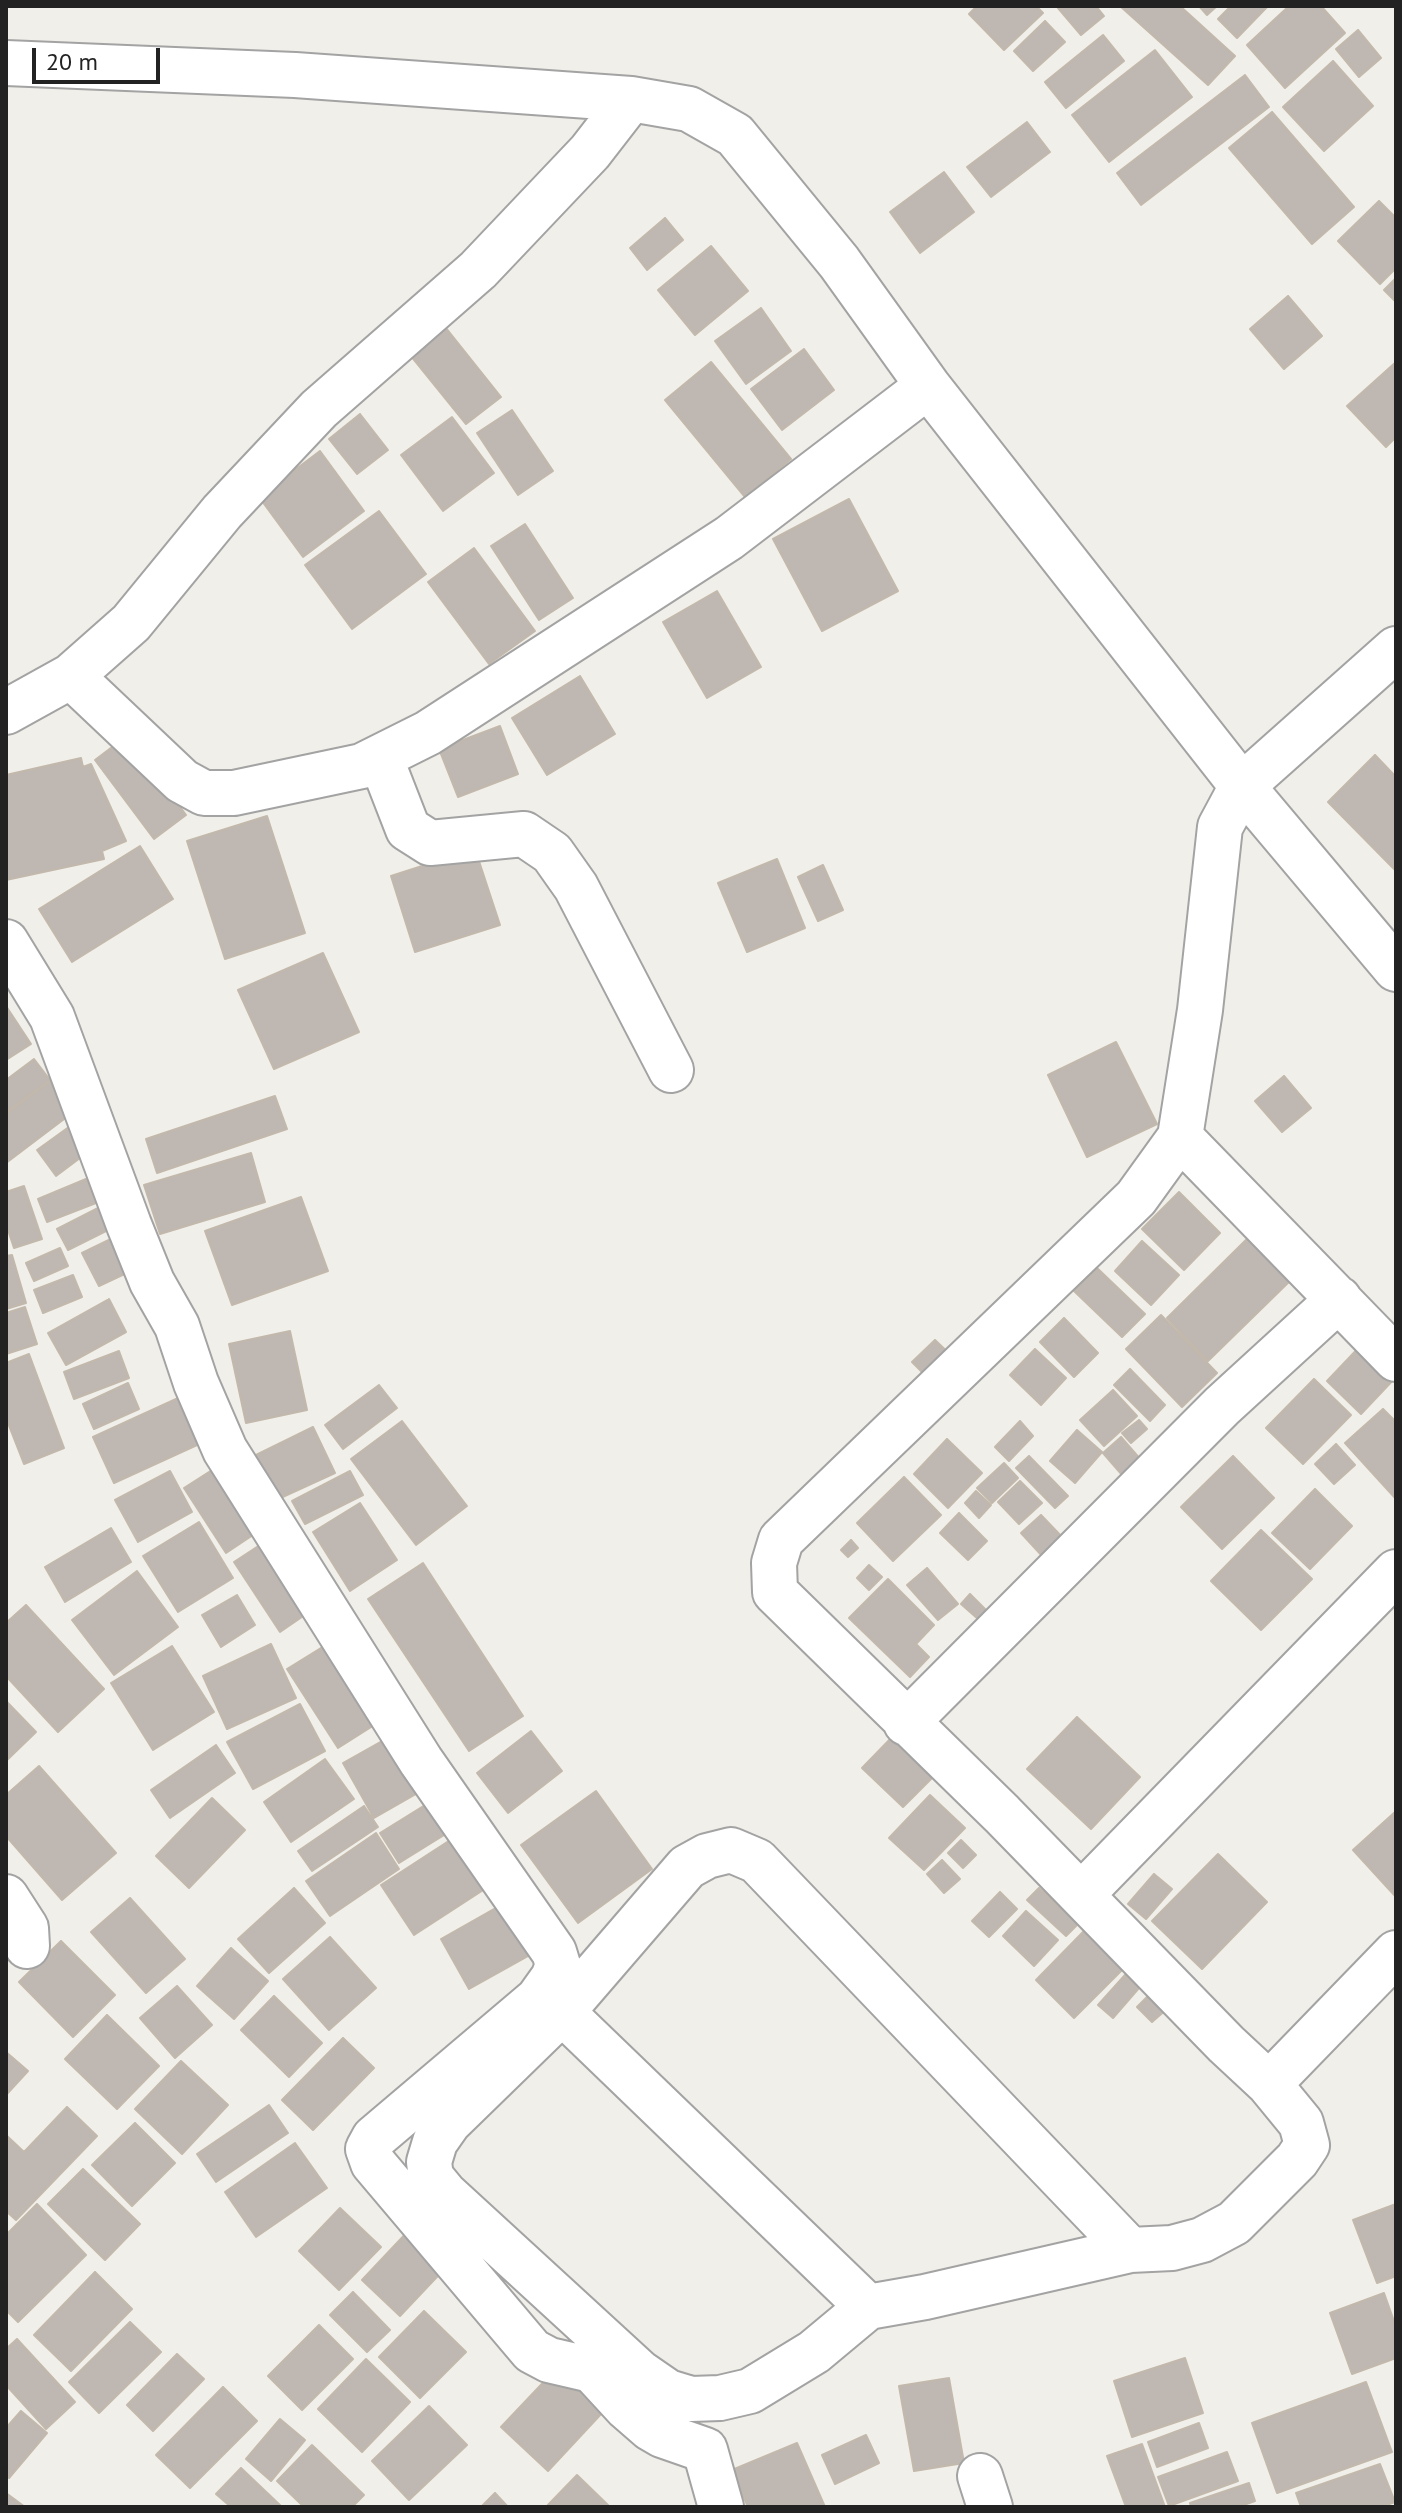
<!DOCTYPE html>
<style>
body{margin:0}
#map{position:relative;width:1402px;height:2513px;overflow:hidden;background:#f1efe9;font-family:"PT Sans",sans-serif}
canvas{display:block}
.frame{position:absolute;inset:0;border:8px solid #222;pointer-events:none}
.scale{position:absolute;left:32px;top:48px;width:128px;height:36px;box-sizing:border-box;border:4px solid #222;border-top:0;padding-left:10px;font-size:24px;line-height:28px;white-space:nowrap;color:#222;-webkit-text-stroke:6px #fff;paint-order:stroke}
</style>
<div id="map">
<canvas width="1402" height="2513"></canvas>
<div class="frame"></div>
<div class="scale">20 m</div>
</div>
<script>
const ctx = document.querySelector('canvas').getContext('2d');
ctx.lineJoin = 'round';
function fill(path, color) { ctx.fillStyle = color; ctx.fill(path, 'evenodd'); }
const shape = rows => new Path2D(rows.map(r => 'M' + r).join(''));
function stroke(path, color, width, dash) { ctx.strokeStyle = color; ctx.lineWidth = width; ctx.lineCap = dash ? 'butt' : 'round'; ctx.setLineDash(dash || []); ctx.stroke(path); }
const building = shape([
 [977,6,1036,6,1043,13,1004,50,969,14,977,6],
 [1061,6,1096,6,1104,16,1081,35,1058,8,1061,6],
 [1120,6,1180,6,1235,56,1208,85,1120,6],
 [1199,6,1217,6,1207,15,1199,6],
 [1231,6,1268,6,1237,38,1218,19,1231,6],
 [1289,6,1321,6,1345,33,1285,88,1247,45,1289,6],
 [1045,21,1065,42,1033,71,1014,51,1045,21],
 [1358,30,1381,58,1359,77,1336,49,1358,30],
 [1103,35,1124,61,1066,108,1045,82,1103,35],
 [1155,50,1192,97,1109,162,1072,115,1155,50],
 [1333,61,1373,106,1324,151,1283,107,1333,61],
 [1245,75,1269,107,1141,205,1117,173,1245,75],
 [1272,112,1354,207,1312,244,1229,148,1272,112],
 [1027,122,1050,152,991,197,967,167,1027,122],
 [944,172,974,212,920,253,890,212,944,172],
 [1379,201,1396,218,1396,268,1380,284,1338,241,1379,201],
 [665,218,683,240,647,270,630,248,665,218],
 [711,246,748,291,695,335,658,290,711,246],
 [1396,278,1396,302,1384,290,1396,278],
 [1288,296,1322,336,1284,369,1250,329,1288,296],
 [761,308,791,351,746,384,715,341,761,308],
 [446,328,501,397,466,424,411,356,446,328],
 [804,349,834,390,782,430,751,389,804,349],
 [711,362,791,459,745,497,665,400,711,362],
 [1396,362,1396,437,1386,447,1347,406,1396,362],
 [512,410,553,471,518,495,477,433,512,410],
 [360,414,388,450,357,474,329,439,360,414],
 [452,417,494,473,443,511,401,455,452,417],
 [320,451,364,511,303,557,259,497,320,451],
 [849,499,898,591,822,631,773,539,849,499],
 [379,511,426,574,352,629,305,565,379,511],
 [525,524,573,598,539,620,491,546,525,524],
 [474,548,535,631,489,664,428,582,474,548],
 [717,591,761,667,707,698,663,622,717,591],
 [580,676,615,734,547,775,512,718,580,676],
 [500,726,518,774,458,797,439,749,500,726],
 [128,735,186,815,154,839,95,760,128,735],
 [1375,755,1396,777,1396,871,1328,802,1375,755],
 [81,758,83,767,91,764,126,841,102,851,104,859,6,880,6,775,81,758],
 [267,816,305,933,225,959,187,841,267,816],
 [140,846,173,899,72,962,39,909,140,846],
 [475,849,500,925,415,952,391,876,475,849],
 [777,859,805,928,747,952,718,883,777,859],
 [823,865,843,910,818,921,798,877,823,865],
 [323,953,359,1032,274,1069,238,990,323,953],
 [6,1006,31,1044,6,1060,6,1006],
 [1116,1042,1157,1124,1087,1157,1048,1075,1116,1042],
 [34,1059,50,1080,6,1112,6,1080,34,1059],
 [1284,1076,1311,1108,1282,1132,1255,1101,1284,1076],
 [53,1079,76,1110,6,1163,6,1114,53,1079],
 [275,1096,287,1129,157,1173,146,1139,275,1096],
 [73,1124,92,1149,56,1176,37,1150,73,1124],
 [251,1153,265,1202,160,1234,144,1185,251,1153],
 [86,1179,96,1203,47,1222,38,1199,86,1179],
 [24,1186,42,1239,14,1248,6,1224,6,1192,24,1186],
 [1179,1192,1220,1233,1184,1270,1142,1229,1179,1192],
 [301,1197,328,1271,232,1305,205,1231,301,1197],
 [104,1205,114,1227,68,1250,57,1229,104,1205],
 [1253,1233,1295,1276,1208,1361,1167,1318,1253,1233],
 [117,1236,133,1270,99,1286,82,1253,117,1236],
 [1142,1241,1179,1275,1151,1305,1115,1271,1142,1241],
 [60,1248,68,1266,34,1281,26,1263,60,1248],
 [12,1255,26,1303,6,1309,6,1256,12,1255],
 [1097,1268,1145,1314,1122,1337,1074,1291,1097,1268],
 [73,1275,82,1297,43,1313,34,1290,73,1275],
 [109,1299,126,1332,66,1365,48,1333,109,1299],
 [25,1307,37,1344,6,1354,6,1313,25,1307],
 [1161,1315,1217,1373,1182,1407,1126,1349,1161,1315],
 [1064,1318,1098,1353,1074,1377,1040,1342,1064,1318],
 [290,1331,307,1410,246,1423,229,1344,290,1331],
 [935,1340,956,1360,933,1383,912,1362,935,1340],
 [1366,1340,1396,1377,1361,1414,1327,1381,1366,1340],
 [1035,1349,1066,1378,1041,1405,1010,1375,1035,1349],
 [119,1351,129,1378,74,1399,64,1372,119,1351],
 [29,1354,64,1448,24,1464,6,1418,6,1363,29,1354],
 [1130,1369,1165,1405,1150,1421,1114,1385,1130,1369],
 [1314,1379,1351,1415,1303,1464,1266,1428,1314,1379],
 [128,1383,139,1409,94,1429,83,1404,128,1383],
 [379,1385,397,1408,343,1449,325,1425,379,1385],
 [1113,1390,1137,1416,1104,1446,1080,1420,1113,1390],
 [187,1394,208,1440,114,1483,93,1437,187,1394],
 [1383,1409,1396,1422,1396,1499,1345,1443,1383,1409],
 [1139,1420,1147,1429,1131,1443,1122,1433,1139,1420],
 [402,1421,467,1506,416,1545,351,1459,402,1421],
 [1020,1421,1033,1436,1009,1461,995,1447,1020,1421],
 [313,1427,335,1473,276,1500,254,1456,313,1427],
 [1077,1430,1102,1452,1075,1483,1050,1461,1077,1430],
 [1121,1437,1141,1460,1123,1476,1103,1453,1121,1437],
 [947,1439,982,1473,948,1508,914,1474,947,1439],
 [1336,1444,1355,1465,1334,1484,1315,1464,1336,1444],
 [1029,1456,1068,1496,1055,1508,1016,1468,1029,1456],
 [1233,1456,1274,1498,1222,1549,1181,1507,1233,1456],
 [223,1463,265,1527,226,1553,184,1488,223,1463],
 [1004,1463,1018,1478,992,1503,977,1488,1004,1463],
 [170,1471,192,1512,138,1542,115,1500,170,1471],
 [350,1471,363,1495,305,1524,292,1501,350,1471],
 [904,1477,941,1515,893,1561,857,1523,904,1477],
 [1020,1481,1042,1503,1019,1524,998,1502,1020,1481],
 [1315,1489,1352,1526,1310,1569,1272,1533,1315,1489],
 [976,1491,991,1505,979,1518,965,1503,976,1491],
 [360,1503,397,1560,350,1591,313,1532,360,1503],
 [959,1513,987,1541,968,1560,940,1533,959,1513],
 [1041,1515,1064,1539,1044,1558,1021,1533,1041,1515],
 [199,1522,233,1578,178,1612,143,1556,199,1522],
 [111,1528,131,1562,65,1602,45,1567,111,1528],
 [1261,1530,1312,1579,1261,1630,1211,1581,1261,1530],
 [269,1539,315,1608,280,1632,234,1562,269,1539],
 [851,1540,858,1548,848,1557,841,1550,851,1540],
 [423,1563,523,1716,469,1751,368,1599,423,1563],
 [869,1565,882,1577,869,1590,857,1578,869,1565],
 [927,1568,958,1604,938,1620,907,1585,927,1568],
 [137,1571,178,1627,114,1675,72,1620,137,1571],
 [888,1579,934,1625,916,1644,929,1657,910,1677,849,1618,888,1579],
 [970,1594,986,1610,978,1619,961,1604,970,1594],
 [237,1595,255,1625,221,1647,202,1615,237,1595],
 [26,1605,104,1689,58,1732,6,1676,6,1623,26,1605],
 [329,1643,379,1722,338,1748,287,1669,329,1643],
 [271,1644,296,1698,227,1729,203,1676,271,1644],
 [172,1646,214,1712,153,1750,111,1683,172,1646],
 [6,1701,36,1732,6,1761,6,1701],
 [300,1704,325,1751,253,1789,227,1742,300,1704],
 [1077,1717,1140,1777,1091,1829,1027,1769,1077,1717],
 [531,1731,562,1771,508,1813,477,1773,531,1731],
 [897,1732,937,1773,903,1807,862,1768,897,1732],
 [391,1736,423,1790,374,1818,343,1763,391,1736],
 [216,1745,235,1773,170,1818,151,1790,216,1745],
 [325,1759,354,1799,291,1842,264,1802,325,1759],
 [39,1766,116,1853,62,1900,6,1836,6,1795,39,1766],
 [596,1791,652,1869,578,1923,521,1845,596,1791],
 [930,1795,965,1828,924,1870,889,1838,930,1795],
 [438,1797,457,1827,399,1863,380,1833,438,1797],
 [212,1798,245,1830,189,1888,156,1856,212,1798],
 [364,1806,378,1827,312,1871,298,1851,364,1806],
 [1395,1812,1396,1813,1396,1897,1353,1850,1395,1812],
 [376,1833,399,1869,330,1916,306,1881,376,1833],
 [461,1833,494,1883,414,1935,381,1885,461,1833],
 [961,1840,976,1855,963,1868,948,1853,961,1840],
 [1218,1854,1267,1902,1202,1969,1152,1921,1218,1854],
 [942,1860,960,1879,944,1893,927,1874,942,1860],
 [1154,1874,1172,1889,1146,1919,1128,1904,1154,1874],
 [294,1888,325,1923,269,1973,238,1939,294,1888],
 [1039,1888,1078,1924,1066,1936,1027,1900,1039,1888],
 [1000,1892,1017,1909,989,1937,972,1921,1000,1892],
 [130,1898,185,1959,146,1993,91,1932,130,1898],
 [501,1905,530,1955,469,1989,441,1939,501,1905],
 [1026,1911,1058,1940,1034,1966,1003,1936,1026,1911],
 [1084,1931,1122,1970,1074,2018,1036,1980,1084,1931],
 [330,1937,376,1988,329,2030,283,1979,330,1937],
 [61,1941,115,1995,73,2037,19,1982,61,1941],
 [231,1948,268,1981,234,2019,197,1986,231,1948],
 [1125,1975,1139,1988,1113,2018,1098,2005,1125,1975],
 [177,1986,212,2025,175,2058,140,2018,177,1986],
 [1153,1991,1168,2008,1152,2022,1137,2007,1153,1991],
 [274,1996,322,2043,289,2077,241,2030,274,1996],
 [107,2015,159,2066,117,2109,65,2059,107,2015],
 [343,2038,374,2068,313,2130,282,2100,343,2038],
 [6,2052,28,2071,6,2095,6,2052],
 [181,2061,228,2105,182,2154,135,2109,181,2061],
 [269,2105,288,2133,216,2182,197,2154,269,2105],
 [67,2107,97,2136,16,2220,6,2211,6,2135,24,2152,67,2107],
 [135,2123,175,2163,132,2206,92,2165,135,2123],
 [295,2143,327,2188,256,2237,225,2192,295,2143],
 [83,2169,140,2224,105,2260,48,2204,83,2169],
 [37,2204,86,2255,18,2322,6,2310,6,2235,37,2204],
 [1396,2204,1396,2276,1377,2283,1353,2220,1396,2204],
 [340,2208,381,2247,339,2290,299,2251,340,2208],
 [412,2227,451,2262,400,2316,362,2280,412,2227],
 [95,2272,132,2309,71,2371,34,2335,95,2272],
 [353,2292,390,2330,367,2352,330,2315,353,2292],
 [1384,2293,1396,2327,1396,2358,1352,2374,1330,2313,1384,2293],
 [424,2311,466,2352,420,2398,379,2357,424,2311],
 [130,2322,161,2352,99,2413,69,2382,130,2322],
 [319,2325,353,2359,302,2410,268,2376,319,2325],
 [17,2339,75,2402,46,2429,6,2385,6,2349,17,2339],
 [177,2354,204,2379,153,2431,127,2405,177,2354],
 [1185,2358,1203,2413,1132,2437,1114,2381,1185,2358],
 [366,2359,410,2402,362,2452,318,2409,366,2359],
 [556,2369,602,2413,548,2471,501,2427,556,2369],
 [949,2378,964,2463,914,2471,899,2386,949,2378],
 [1366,2382,1392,2452,1277,2493,1252,2423,1366,2382],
 [223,2387,257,2421,190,2488,156,2455,223,2387],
 [429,2406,467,2445,409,2500,372,2461,429,2406],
 [21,2411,47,2433,9,2478,6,2476,6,2428,21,2411],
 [280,2419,305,2440,271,2481,246,2459,280,2419],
 [1199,2423,1208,2448,1157,2467,1148,2442,1199,2423],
 [866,2435,879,2463,835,2484,822,2455,866,2435],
 [797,2443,825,2507,748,2507,732,2470,797,2443],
 [1142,2444,1165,2507,1126,2507,1107,2456,1142,2444],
 [312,2445,364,2495,352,2507,304,2507,277,2481,312,2445],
 [1227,2452,1238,2481,1169,2506,1158,2477,1227,2452],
 [1380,2464,1395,2502,1381,2507,1301,2507,1296,2493,1380,2464],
 [241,2468,282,2507,231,2507,216,2494,241,2468],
 [577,2475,610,2507,546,2507,577,2475],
 [1249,2483,1255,2501,1238,2507,1191,2507,1190,2503,1249,2483],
 [6,2493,25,2507,6,2507,6,2493],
 [495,2493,508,2507,481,2507,495,2493]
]);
fill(building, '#bfb8b2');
stroke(building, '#c2b8ac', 2);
const minor = shape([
 [6,63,295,75,631,99,689,109,735,135,839,262,928,386,1242,786,1396,969],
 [1396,649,1242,786,1220,827,1200,1010,1180,1137,1136,1198,781,1540,774,1563,775,1592,1002,1814,1226,2044,1269,2084,1396,1953],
 [71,676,182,781,204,793,234,793,362,766,428,733,729,538,928,386],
 [6,712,71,676,131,623,222,512,319,409,478,270,590,152,631,99],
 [380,757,408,829,430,843,524,834,552,853,576,887,671,1070],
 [6,942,52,1017,129,1225,152,1282,177,1326,196,1383,225,1450,421,1761,554,1952,558,1965,553,1978,538,1999,374,2138,368,2149,373,2163,532,2351,549,2360,592,2370,627,2408,650,2428,662,2435,705,2450,721,2507],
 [1180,1137,1396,1359],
 [906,1723,1222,1406,1339,1299],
 [1081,1895,1396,1572],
 [6,1897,26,1928,27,1946],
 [562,2012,868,2307],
 [1130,2250,757,1861,731,1850,707,1856,687,1867,562,2012,449,2122,435,2142,429,2162,431,2177,445,2194,639,2372,668,2392,691,2399,720,2398,750,2391,814,2352,868,2307,925,2297,1130,2250,1172,2248,1202,2240,1234,2223,1297,2160,1307,2145,1301,2123,1269,2084],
 [980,2476,990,2507]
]);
stroke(minor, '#a3a3a3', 48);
stroke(minor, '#fff', 44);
</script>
